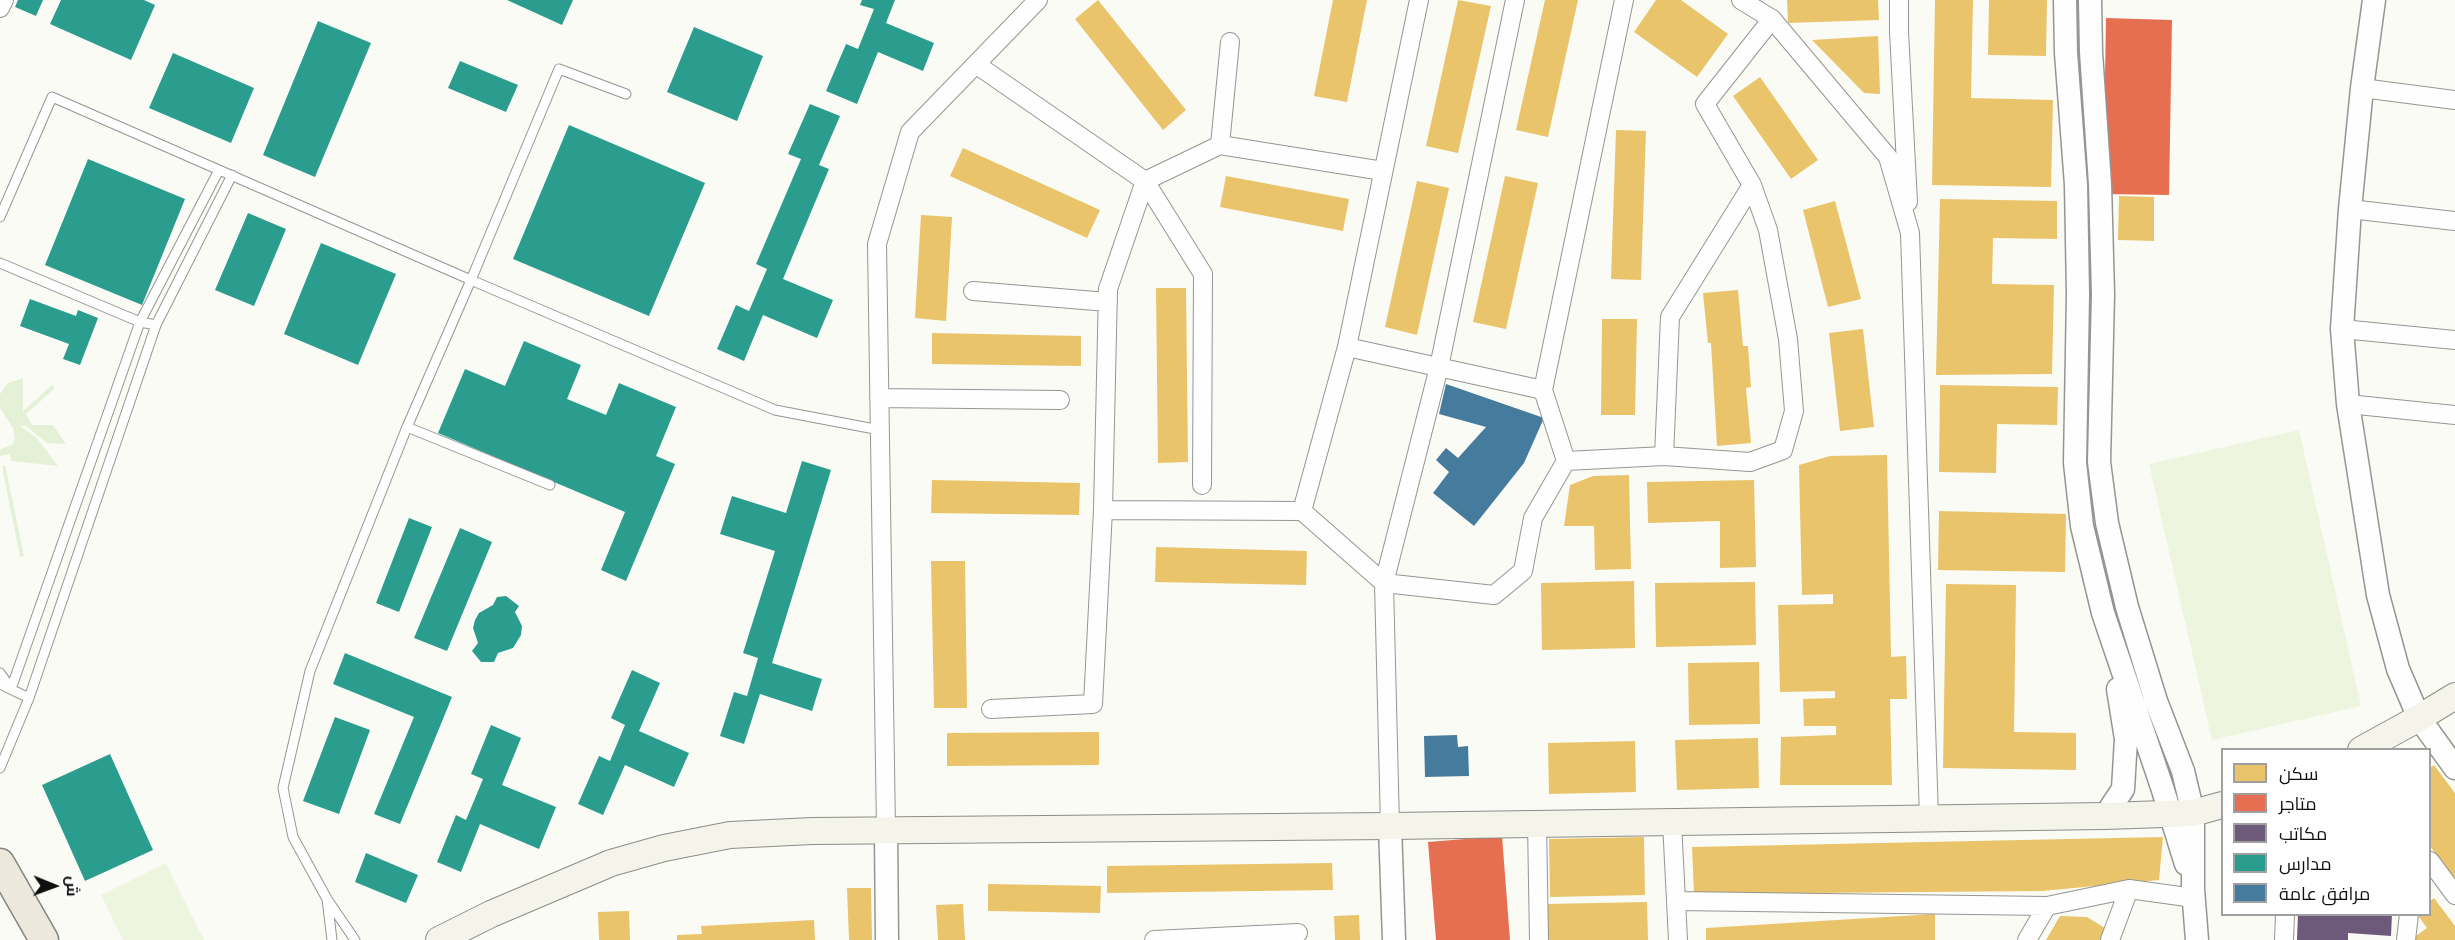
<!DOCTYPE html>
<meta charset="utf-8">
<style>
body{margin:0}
#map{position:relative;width:2455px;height:940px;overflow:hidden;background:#fbfbf5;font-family:"Roboto Serif",Cairo,serif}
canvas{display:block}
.legend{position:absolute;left:2221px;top:748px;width:210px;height:168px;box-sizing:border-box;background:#fff;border:2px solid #9f9f9f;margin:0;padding:8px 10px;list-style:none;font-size:18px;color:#0f0f0f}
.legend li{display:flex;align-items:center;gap:12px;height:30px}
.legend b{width:30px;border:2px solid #9f9f9f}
.north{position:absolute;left:24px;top:856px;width:60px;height:60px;-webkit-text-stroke:4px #fff;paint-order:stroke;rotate:91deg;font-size:16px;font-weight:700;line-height:24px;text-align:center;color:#0f0f0f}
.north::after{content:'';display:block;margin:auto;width:21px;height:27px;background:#0f0f0f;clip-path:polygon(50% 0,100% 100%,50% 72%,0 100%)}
</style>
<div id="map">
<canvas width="2455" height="940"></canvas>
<ul class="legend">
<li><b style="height:16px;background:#e9c46a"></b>سكن</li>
<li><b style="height:16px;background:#e76f51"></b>متاجر</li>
<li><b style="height:16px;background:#6d597a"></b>مكاتب</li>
<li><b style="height:16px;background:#2a9d8f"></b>مدارس</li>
<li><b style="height:16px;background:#457b9d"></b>مرافق عامة</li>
</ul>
<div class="north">ش</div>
</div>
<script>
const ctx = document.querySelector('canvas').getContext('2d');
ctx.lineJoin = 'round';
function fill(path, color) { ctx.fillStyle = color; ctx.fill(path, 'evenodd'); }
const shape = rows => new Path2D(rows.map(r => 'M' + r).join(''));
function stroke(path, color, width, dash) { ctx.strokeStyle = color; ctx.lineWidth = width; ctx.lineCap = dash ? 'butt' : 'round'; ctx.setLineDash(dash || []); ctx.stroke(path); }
fill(shape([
 [23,378,23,411,52,385,55,388,26,414,32,425,53,425,66,444,47,443,26,426,20,426,36,437,58,466,11,461,10,454,0,456,0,450,13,444,15,438,13,428,0,408,0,394,8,383],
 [5,465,24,556,20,557,2,466]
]), '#e4f1d6');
fill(shape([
 [2299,430,2361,706,2212,740,2149,464],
 [166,863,204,940,123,940,101,895]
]), '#edf5df');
fill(shape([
 [1098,0,1186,110,1163,130,1075,19],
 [1333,0,1367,0,1347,102,1314,96],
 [1458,0,1491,6,1458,153,1426,146],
 [1545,0,1578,0,1548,137,1516,130],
 [1656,0,1681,0,1728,34,1697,77,1634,32],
 [1787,0,1878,0,1879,20,1788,23],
 [1935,0,1973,0,1971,98,2053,100,2051,187,1932,185],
 [1989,0,2047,0,2046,56,1988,55],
 [1878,36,1880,94,1864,93,1812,40],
 [1760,77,1818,160,1791,179,1733,96],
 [1616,130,1646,131,1641,280,1611,279],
 [963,148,1100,210,1087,238,950,176],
 [1226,176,1349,199,1343,231,1220,207],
 [1505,176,1538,183,1506,329,1473,322],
 [1417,181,1449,188,1417,335,1385,327],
 [2119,196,2154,197,2154,241,2118,240],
 [1940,199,2057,201,2057,239,1993,238,1992,284,2054,285,2052,374,1936,375],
 [1835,201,1861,299,1828,307,1803,210],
 [921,215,952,217,946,321,915,318],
 [1156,288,1186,288,1188,462,1158,463],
 [1738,290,1743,346,1748,346,1751,387,1746,388,1751,443,1717,446,1711,343,1708,343,1703,293],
 [1602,319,1637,319,1635,415,1601,415],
 [1863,329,1874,427,1840,431,1829,333],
 [932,333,1081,336,1081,366,932,364],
 [1940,385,2058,387,2057,425,1997,424,1996,473,1939,472],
 [1887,455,1891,657,1906,656,1907,699,1890,699,1892,785,1780,785,1781,737,1836,735,1836,726,1804,726,1803,699,1835,698,1835,691,1780,692,1778,605,1833,604,1833,594,1802,595,1799,465,1830,456],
 [1629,475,1631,569,1595,570,1594,526,1564,526,1570,485,1593,476],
 [932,480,1080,483,1079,515,931,513],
 [1754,480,1756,567,1720,568,1720,521,1648,523,1647,482],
 [1939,511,2066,514,2065,572,1938,570],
 [1156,547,1307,551,1306,585,1155,582],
 [931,561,965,561,967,708,934,708],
 [1634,581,1635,648,1542,650,1541,583],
 [1755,582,1756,645,1656,647,1655,583],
 [1946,584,2016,585,2014,732,2076,733,2076,770,1943,768],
 [1759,662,1760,724,1689,725,1688,663],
 [1099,732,1099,765,947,766,947,733],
 [1758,738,1759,788,1677,790,1675,740],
 [1635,741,1636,792,1549,794,1548,743],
 [2434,765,2455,793,2455,881,2430,846,2430,768],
 [1644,837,1645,895,1550,897,1549,839],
 [2163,837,2159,880,2042,891,1694,894,1692,847],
 [1332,863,1333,890,1107,893,1107,866],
 [988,884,1101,886,1100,913,988,911],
 [847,888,871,888,872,940,849,940],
 [2434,898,2455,926,2455,940,2410,940,2427,928,2417,914,2430,914,2430,901],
 [1647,902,1648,940,1548,940,1547,904],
 [963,904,965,940,938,940,936,905],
 [629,911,630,940,599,940,598,912],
 [1935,914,1935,940,1706,940,1706,928],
 [1359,915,1360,940,1335,940,1334,916],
 [2060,916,2087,917,2108,930,2102,940,2046,940],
 [814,920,815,940,677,940,677,935,702,934,701,926]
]), '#e9c46a');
fill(shape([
 [2106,18,2172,20,2169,195,2103,194],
 [1502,836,1510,940,1436,940,1428,842]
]), '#e76f51');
fill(shape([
 [2298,914,2392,914,2391,936,2348,933,2348,940,2297,940]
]), '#6d597a');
fill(shape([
 [18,0,43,0,36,16,15,7],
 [61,0,144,0,155,5,131,60,50,24],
 [507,0,573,0,562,25],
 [862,0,895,0,886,23,934,43,923,71,878,52,857,104,826,91,846,44,858,49,874,9,860,5],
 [318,21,371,43,315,177,263,155],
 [694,27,763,56,737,121,667,92],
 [173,53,254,88,231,143,149,108],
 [460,61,518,85,506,112,448,88],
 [810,104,840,116,819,165,829,169,783,279,833,300,817,338,763,315,744,361,717,349,736,305,749,311,767,269,756,264,801,159,788,154],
 [569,125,705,183,649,316,513,259],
 [88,159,185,199,142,305,45,265],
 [248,213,286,229,254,306,215,290],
 [321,243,396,274,358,365,284,334],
 [30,299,76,316,78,310,98,318,80,365,63,359,69,344,20,326],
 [524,341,581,365,567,399,606,415,619,383,676,407,656,456,675,464,626,581,601,570,625,512,438,433,465,369,505,386],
 [802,461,831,470,772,663,822,679,812,711,760,694,744,744,720,736,734,692,747,696,758,658,743,653,775,551,720,534,732,496,786,513],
 [409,518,432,527,399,612,376,603],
 [460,528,492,542,447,651,414,638],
 [506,596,519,606,515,612,522,626,521,635,513,648,498,653,494,662,481,662,472,651,478,643,473,628,475,620,479,613,493,605,497,597],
 [345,653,452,697,400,824,374,814,414,717,333,684],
 [632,670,660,683,639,731,689,753,674,787,625,765,603,815,578,804,599,756,610,761,625,725,611,718],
 [335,717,370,730,339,814,303,801],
 [491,725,521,738,502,785,556,807,539,849,480,824,461,872,437,862,456,815,466,820,483,779,471,774],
 [110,754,153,850,85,881,42,785],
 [366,853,418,875,406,903,355,882]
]), '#2a9d8f');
fill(shape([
 [1446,384,1544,418,1524,463,1474,526,1433,493,1449,472,1436,460,1446,448,1458,458,1486,427,1439,414],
 [1457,735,1458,747,1468,746,1469,776,1425,777,1424,736]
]), '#457b9d');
const service = shape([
 [0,217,52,97,471,280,559,69,626,94],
 [0,263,140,322,156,325],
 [407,427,550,485],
 [0,673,10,687],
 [0,684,29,698,0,768],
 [11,689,140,322,219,170],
 [29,698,156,325,232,175],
 [327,899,293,837,283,788,310,671,407,427,471,280,775,410,880,430],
 [332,940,327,899,355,940]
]);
const minor = shape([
 [1741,0,1772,19,1888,157,1910,233,1929,818],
 [1899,0,1899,32,1908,202],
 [0,8,4,0],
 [977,65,1145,181,1203,274,1202,485],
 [2362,88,2455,100],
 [1220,145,1230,42],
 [2350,209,2455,221],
 [973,291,1108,302],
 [2342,329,2455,340],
 [1543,390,1624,0],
 [879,398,1060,400],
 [2348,404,2455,415],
 [1664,456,1670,317,1752,185],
 [1566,461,1664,456,1750,462,1783,450,1794,411,1788,339,1768,230,1752,185,1705,104,1772,19],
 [1103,510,1302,511,1384,583,1494,595,1523,571,1533,518,1566,461,1543,390,1347,347],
 [1302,511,1347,347,1419,0],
 [991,709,1093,704,1103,510,1108,289,1145,181,1220,145,1383,171],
 [1672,822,1678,940],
 [1537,823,1539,940],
 [1390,826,1384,583,1439,367,1515,0],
 [886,830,877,244,910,132,1038,0],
 [2430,861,2455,895],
 [1677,901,2047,906],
 [1154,940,1298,933],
 [2027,940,2047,906,2129,889,2194,898],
 [2110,940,2129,889],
 [2284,940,2285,914],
 [2406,940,2409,914]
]);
const tertiary = shape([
 [2065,0,2066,53,2076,185,2078,294,2075,463,2082,526,2103,613,2162,787,2186,864],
 [2090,0,2091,52,2100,184,2103,294,2099,462,2107,523,2127,607,2156,701,2183,771,2193,813,2193,889,2197,940],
 [2374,0,2362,88,2350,209,2342,329,2348,404,2378,595,2398,669,2419,718,2455,768],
 [2105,816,2123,789,2126,739,2118,689],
 [1390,826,1394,940],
 [886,830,887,940]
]);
const secondary = shape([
 [2361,750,2419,718,2455,696],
 [439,940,491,914,611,863,664,848,730,835,812,831,1390,826,2105,816,2193,813,2222,805]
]);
const primary = shape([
 [0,863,44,940]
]);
stroke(service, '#959593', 11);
stroke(minor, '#959593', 20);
stroke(tertiary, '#959593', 25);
stroke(secondary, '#8c8c89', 28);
stroke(primary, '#838380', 31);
stroke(service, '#fefefe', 9);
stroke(minor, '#fefefe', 18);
stroke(tertiary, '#fefefe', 22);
stroke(secondary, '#f5f4eb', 26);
stroke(primary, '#ece8db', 28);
</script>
